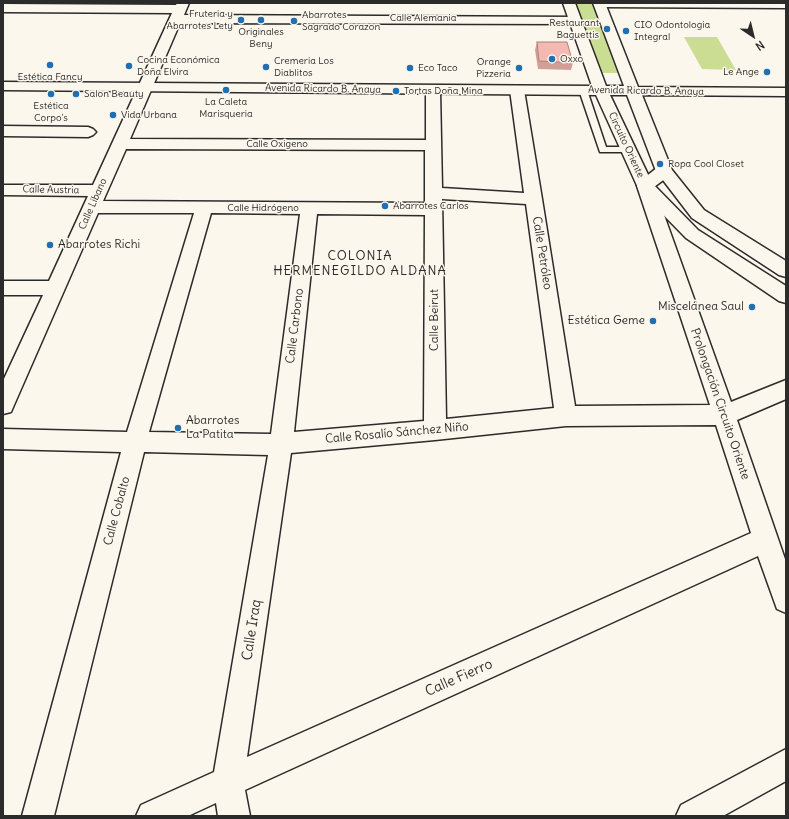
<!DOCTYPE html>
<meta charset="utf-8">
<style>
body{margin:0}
#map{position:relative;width:789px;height:819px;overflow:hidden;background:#fbf7ec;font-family:Delius,sans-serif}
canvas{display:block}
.frame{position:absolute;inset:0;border:4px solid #2b2b2b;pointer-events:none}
.north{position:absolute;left:733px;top:16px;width:40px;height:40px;-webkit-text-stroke:3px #fbf7ec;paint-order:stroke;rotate:145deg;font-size:11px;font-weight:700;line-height:16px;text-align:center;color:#2b2b2b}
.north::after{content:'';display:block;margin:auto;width:14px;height:18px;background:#2b2b2b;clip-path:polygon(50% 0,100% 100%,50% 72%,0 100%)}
</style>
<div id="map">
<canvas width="789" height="819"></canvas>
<div class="frame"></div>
<div class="north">N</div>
</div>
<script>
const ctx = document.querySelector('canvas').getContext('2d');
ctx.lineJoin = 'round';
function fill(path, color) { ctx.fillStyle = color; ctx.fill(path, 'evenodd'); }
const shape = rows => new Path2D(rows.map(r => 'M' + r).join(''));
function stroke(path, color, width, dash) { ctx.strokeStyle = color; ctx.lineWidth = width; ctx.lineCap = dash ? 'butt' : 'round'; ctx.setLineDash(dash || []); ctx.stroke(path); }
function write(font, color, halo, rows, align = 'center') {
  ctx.font = font + ' Delius,sans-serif'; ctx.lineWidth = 3; ctx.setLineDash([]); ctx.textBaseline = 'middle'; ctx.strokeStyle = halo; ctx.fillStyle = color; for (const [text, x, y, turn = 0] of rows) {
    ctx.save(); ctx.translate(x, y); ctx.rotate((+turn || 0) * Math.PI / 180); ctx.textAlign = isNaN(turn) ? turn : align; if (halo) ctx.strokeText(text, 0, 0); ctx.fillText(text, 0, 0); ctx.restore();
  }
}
fill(shape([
 [570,3,592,3,620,73,594,73],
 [684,37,717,37,736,70,702,69]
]), '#cbdd92');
const lane = shape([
 [580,88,586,88,587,90,606,147,628,147,632,150,631,152,600,152,579,90,580,88]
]);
const street = shape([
 [177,3,189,3,184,15,578,17,580,20,578,23,574,24,180,23,130,139,426,140,426,90,428,87,433,86,438,87,440,90,442,188,524,193,510,90,512,87,517,86,522,87,524,90,542,199,575,406,710,405,637,186,639,182,658,167,664,166,670,167,672,171,670,175,654,187,731,402,786,380,786,399,737,420,786,562,786,613,777,609,758,556,245,790,250,816,218,816,216,803,188,816,136,816,141,805,214,772,268,455,144,452,54,816,22,816,121,452,3,449,3,429,127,432,194,213,98,213,14,405,11,412,3,414,3,381,43,295,3,295,3,281,49,281,88,196,3,195,3,185,93,185,172,13,3,12,3,4,176,5,177,3],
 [126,149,425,150,425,203,103,201,126,149],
 [442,199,526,204,554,408,446,419,442,199],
 [211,213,300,214,271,434,149,432,211,213],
 [317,214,425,215,424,421,294,432,317,214],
 [716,425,751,533,247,757,291,453,435,440,566,426,716,425],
 [594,3,786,3,786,8,600,7,596,6,594,3],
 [3,126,88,127,93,129,96,132,93,135,88,137,3,136,3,126],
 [786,749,786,781,723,816,676,816,681,805,786,749]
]);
const secondary = shape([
 [563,3,575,3,606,86,624,86,593,3,605,3,638,87,786,88,786,96,642,95,672,170,704,210,786,261,786,277,779,275,692,218,656,171,627,95,610,95,652,183,698,230,786,286,786,303,779,301,686,238,639,190,596,95,3,90,3,82,592,86,563,3]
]);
stroke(lane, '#2b2b2b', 3);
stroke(street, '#2b2b2b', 3);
stroke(secondary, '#2b2b2b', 3);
fill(lane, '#fbf7ec');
fill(street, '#fbf7ec');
fill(secondary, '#fbf7ec');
fill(shape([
 [537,42,573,63,571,70,538,69,535,50]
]), '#d29f97');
const building = shape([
 [537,42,567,42,573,63,539,61,537,42]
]);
fill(building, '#f4b9b0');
stroke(building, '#ab827b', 1);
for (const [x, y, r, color] of [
 [241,20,4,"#1f6fb2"],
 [261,20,4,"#1f6fb2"],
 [294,21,4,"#1f6fb2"],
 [607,29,4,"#1f6fb2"],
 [626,31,4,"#1f6fb2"],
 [552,59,4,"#1f6fb2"],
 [50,65,4,"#1f6fb2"],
 [129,66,4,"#1f6fb2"],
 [266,67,4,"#1f6fb2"],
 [410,68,4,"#1f6fb2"],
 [519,68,4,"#1f6fb2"],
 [767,72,4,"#1f6fb2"],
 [226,90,4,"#1f6fb2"],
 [396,91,4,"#1f6fb2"],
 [51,94,4,"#1f6fb2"],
 [76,94,4,"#1f6fb2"],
 [113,115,4,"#1f6fb2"],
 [660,164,4,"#1f6fb2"],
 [385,206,4,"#1f6fb2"],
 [50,245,4,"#1f6fb2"],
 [752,307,4,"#1f6fb2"],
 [653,321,4,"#1f6fb2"],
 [178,428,4,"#1f6fb2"]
]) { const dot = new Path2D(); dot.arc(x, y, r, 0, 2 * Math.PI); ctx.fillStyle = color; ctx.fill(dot); stroke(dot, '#fbf7ec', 1.5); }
write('10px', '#2b2b2b', '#fbf7ec', [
 ["Fruteria y",233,14,"right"],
 ["Abarrotes Lety",233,26,"right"],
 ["Abarrotes",302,15],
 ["Sagrado Corazon",302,27],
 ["Restaurant",599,23,"right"],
 ["Baguettis",599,35,"right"],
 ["CIO Odontologia",634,25],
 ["Integral",634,37],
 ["Originales",261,32,"center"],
 ["Beny",261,44,"center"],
 ["Oxxo",560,59],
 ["Cocina Económica",137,60],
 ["Doña Elvira",137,72],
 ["Cremeria Los",274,61],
 ["Diablitos",274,73],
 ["Orange",511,62,"right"],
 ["Pizzeria",511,74,"right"],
 ["Eco Taco",418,68],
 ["Le Ange",759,72,"right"],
 ["Estética Fancy",50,77,"center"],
 ["Tortas Doña Mina",404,91],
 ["Salon Beauty",84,94],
 ["La Caleta",226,102,"center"],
 ["Marisqueria",226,114,"center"],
 ["Estética",51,106,"center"],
 ["Corpo's",51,118,"center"],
 ["Vida Urbana",121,115],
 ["Ropa Cool Closet",668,164],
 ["Abarrotes Carlos",393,206]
], 'left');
write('10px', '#2b2b2b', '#fbf7ec', [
 ["Calle Alemania",423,18],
 ["Avenida Ricardo B. Anaya",323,89,1],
 ["Avenida Ricardo B. Anaya",646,91,1],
 ["Calle Oxígeno",277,144],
 ["Circuito Oriente",626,145,65],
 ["Calle Austria",51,190,1],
 ["Calle Libano",93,204,-66],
 ["Calle Hidrógeno",263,208]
]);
write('12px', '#2b2b2b', '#fbf7ec', [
 ["Abarrotes Richi",58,245],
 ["Miscelánea Saul",744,307,"right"],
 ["Estética Geme",645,321,"right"],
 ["Abarrotes",186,421],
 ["La Patita",186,435]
], 'left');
write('12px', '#2b2b2b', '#fbf7ec', [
 ["Calle Petróleo",542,253,81],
 ["Calle Beirut",435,320,-90],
 ["Calle Carbono",295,326,-83],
 ["Prolongación Circuito Oriente",720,404,71],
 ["Calle Rosalío Sánchez Niño",397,433,-5],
 ["Calle Cobalto",117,511,-75]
]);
ctx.letterSpacing = '1px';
write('13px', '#2b2b2b', '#fbf7ec', [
 ["COLONIA",360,256],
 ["HERMENEGILDO ALDANA",360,271]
]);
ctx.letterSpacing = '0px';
write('14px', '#2b2b2b', '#fbf7ec', [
 ["Calle Iraq",252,630,-81],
 ["Calle Fierro",459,678,-24]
]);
</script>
